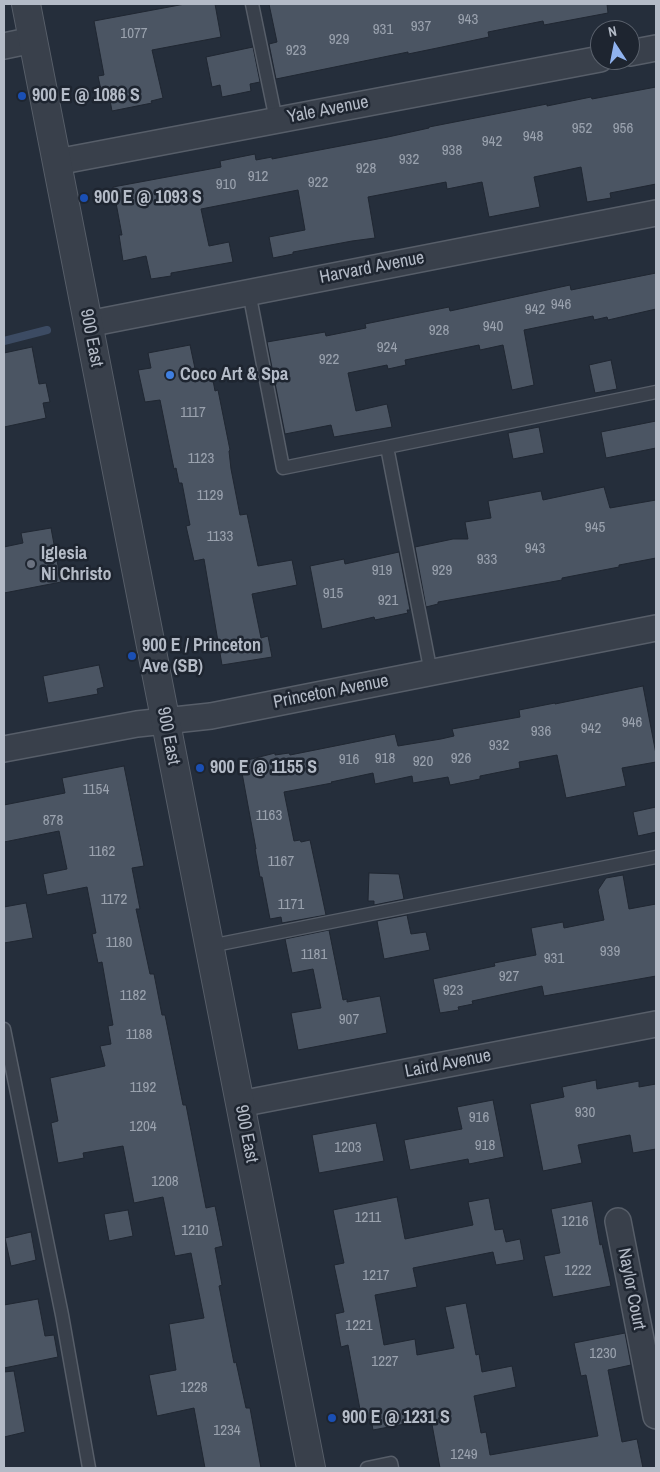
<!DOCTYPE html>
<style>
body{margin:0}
#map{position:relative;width:660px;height:1472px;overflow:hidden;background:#252e3b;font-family:"Archivo Narrow",sans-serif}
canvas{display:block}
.frame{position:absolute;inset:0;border:5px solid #b4bbc7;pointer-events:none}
.north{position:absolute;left:590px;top:20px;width:50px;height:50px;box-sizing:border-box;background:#1e2530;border:1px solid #5a616c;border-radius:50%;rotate:349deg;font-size:14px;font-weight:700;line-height:20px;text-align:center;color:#b4bbc7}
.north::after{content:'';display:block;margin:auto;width:18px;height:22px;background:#90b3ef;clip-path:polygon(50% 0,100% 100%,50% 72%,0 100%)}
</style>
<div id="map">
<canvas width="660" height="1472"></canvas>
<div class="frame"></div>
<div class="north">N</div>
</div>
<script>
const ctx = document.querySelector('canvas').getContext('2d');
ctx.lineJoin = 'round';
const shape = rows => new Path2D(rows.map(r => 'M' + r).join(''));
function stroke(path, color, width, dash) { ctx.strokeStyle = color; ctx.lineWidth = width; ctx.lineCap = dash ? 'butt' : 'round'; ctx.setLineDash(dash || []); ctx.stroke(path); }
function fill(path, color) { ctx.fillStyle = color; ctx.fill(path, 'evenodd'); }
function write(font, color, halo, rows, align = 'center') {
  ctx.font = font + ' "Archivo Narrow",sans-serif'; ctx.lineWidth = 5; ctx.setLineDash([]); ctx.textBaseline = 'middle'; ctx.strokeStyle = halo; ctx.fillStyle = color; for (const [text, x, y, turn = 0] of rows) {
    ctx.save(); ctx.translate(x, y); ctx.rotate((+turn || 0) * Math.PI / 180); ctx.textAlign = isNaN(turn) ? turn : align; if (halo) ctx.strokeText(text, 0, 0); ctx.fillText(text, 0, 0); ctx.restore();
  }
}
stroke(shape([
 [4,341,47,330]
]), '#3c4b63', 8);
const building = shape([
 [185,4,215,4,221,37,152,50,163,98,151,101,152,103,112,111,109,95,102,95,98,76,104,75,94,21,185,4],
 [269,4,607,4,608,13,544,25,543,21,488,32,489,37,442,47,408,54,408,52,276,79,269,44,277,42,269,4],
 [253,47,260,82,250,84,251,91,222,97,220,85,212,87,206,57,253,47],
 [656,87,656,184,610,193,611,198,587,202,581,167,534,177,540,207,489,217,482,182,447,189,446,182,368,197,375,238,352,241,293,252,293,254,273,258,269,237,305,230,298,190,201,209,209,246,229,242,233,262,171,273,171,276,151,279,146,256,123,261,119,235,122,235,113,187,221,167,220,161,255,154,256,160,272,157,272,159,388,137,429,128,429,127,547,104,547,106,591,97,592,99,656,87],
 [656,273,656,309,608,320,607,317,594,320,593,316,524,330,534,385,512,390,503,345,480,350,479,345,405,360,406,365,388,369,387,365,348,373,356,411,387,404,392,427,334,437,331,425,285,434,267,342,325,332,326,336,366,328,365,324,449,307,450,311,570,285,571,290,656,273],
 [190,345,197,378,212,375,215,391,218,390,230,450,229,451,231,469,240,515,247,514,258,566,292,560,297,585,252,594,261,638,268,636,272,657,222,665,204,559,194,561,186,526,190,525,182,483,179,483,176,468,174,469,160,400,145,402,138,370,151,368,148,353,190,345],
 [32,347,39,384,46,383,50,402,43,403,46,418,4,427,4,353,32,347],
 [611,360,617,389,595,393,589,365,611,360],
 [656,421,656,448,606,458,601,432,656,421],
 [539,427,544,453,513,459,508,433,539,427],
 [604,487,610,508,656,500,656,558,619,565,619,567,562,578,562,580,438,602,438,604,426,607,415,547,453,539,468,539,465,522,491,518,488,501,541,491,543,500,604,487],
 [51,528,61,582,4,593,4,547,23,543,21,533,51,528],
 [399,552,410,610,407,610,408,613,375,620,374,617,322,629,310,566,344,559,345,564,399,552],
 [99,665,104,687,97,689,98,694,48,703,43,676,99,665],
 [643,686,656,754,656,762,622,768,626,786,566,798,557,755,519,762,520,768,480,776,480,779,450,785,448,777,413,783,412,776,375,784,373,773,331,782,332,783,284,792,294,841,300,840,301,842,310,840,326,915,282,923,281,917,270,919,262,877,260,877,255,849,256,849,240,762,275,753,275,755,289,753,290,755,395,734,398,746,441,739,454,736,452,729,520,717,519,710,555,703,555,704,643,686],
 [124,766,144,866,132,868,140,909,136,909,150,974,154,974,162,1015,165,1015,183,1105,186,1105,206,1208,215,1206,223,1246,215,1248,222,1285,219,1286,234,1363,236,1362,246,1408,250,1408,261,1468,205,1468,194,1408,157,1416,149,1375,176,1370,169,1324,204,1318,191,1253,175,1256,163,1197,134,1203,123,1146,83,1153,84,1158,58,1163,51,1123,58,1121,50,1078,105,1066,100,1046,111,1044,108,1026,113,1025,102,962,98,963,92,934,96,933,87,887,47,895,43,874,67,869,59,831,4,842,4,805,65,793,62,778,124,766],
 [656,807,656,832,638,836,633,812,656,807],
 [369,873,399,874,404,899,374,905,374,901,368,901,369,873],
 [623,875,629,909,656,904,656,976,544,996,542,986,472,1001,473,1004,458,1007,459,1010,440,1013,433,979,495,966,494,963,536,955,531,928,563,922,564,928,604,920,598,890,606,878,623,875],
 [26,903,33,938,4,943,4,907,26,903],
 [407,915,411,934,426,932,430,950,384,959,377,921,407,915],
 [329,930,343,1000,347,999,347,1002,380,996,387,1033,298,1050,291,1013,321,1008,313,969,292,973,285,939,329,930],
 [596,1080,597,1089,639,1081,639,1087,656,1084,656,1149,633,1153,630,1135,578,1145,582,1163,543,1171,530,1104,564,1097,562,1087,596,1080],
 [493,1100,504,1157,469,1164,468,1159,410,1170,404,1140,462,1129,457,1107,493,1100],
 [376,1123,384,1161,319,1173,312,1135,376,1123],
 [397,1197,405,1239,473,1225,468,1202,489,1198,495,1230,503,1229,506,1242,520,1239,524,1260,496,1265,493,1252,413,1268,417,1287,375,1295,384,1345,415,1339,417,1355,454,1348,445,1307,466,1303,476,1355,479,1354,482,1372,512,1366,516,1387,474,1396,481,1433,486,1432,490,1455,598,1436,586,1375,581,1376,574,1343,625,1333,631,1365,608,1370,622,1442,637,1439,643,1468,440,1468,431,1419,373,1430,371,1419,362,1420,348,1345,341,1347,335,1314,344,1312,334,1265,344,1263,333,1210,397,1197],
 [592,1201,600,1245,602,1244,611,1286,553,1297,544,1256,560,1253,551,1209,592,1201],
 [128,1210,133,1236,109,1241,104,1214,128,1210],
 [31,1232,36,1260,11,1266,5,1238,31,1232],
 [38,1299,45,1336,54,1335,58,1357,4,1368,4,1305,38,1299],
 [14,1371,25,1432,4,1437,4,1372,14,1371]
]);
fill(building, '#4b5563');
stroke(building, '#202732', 1);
const service = shape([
 [252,4,276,120],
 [249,292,283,468,387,447],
 [431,673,387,447,656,392],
 [210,946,656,857],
 [4,1029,62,1315,89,1468],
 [367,1468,391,1463,392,1468]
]);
const minor = shape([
 [4,46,33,40],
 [630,53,656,48],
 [57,162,600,59],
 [88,324,656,213],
 [4,749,137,724,211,716,656,628],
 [240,1104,656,1024],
 [618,1221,656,1416]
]);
const tertiary = shape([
 [26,4,311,1468]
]);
stroke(service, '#575e69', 15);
stroke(minor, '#575e69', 28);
stroke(tertiary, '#575e69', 30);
stroke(service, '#39404b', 12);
stroke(minor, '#39404b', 25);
stroke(tertiary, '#39404b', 28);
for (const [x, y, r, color] of [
 [22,96,5,"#1a4fb4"],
 [84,198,5,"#1a4fb4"],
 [170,375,5,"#3f7fe0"],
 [31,564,5,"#6b7280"],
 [132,656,5,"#1a4fb4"],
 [200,768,5,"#1a4fb4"],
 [332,1418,5,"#1a4fb4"]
]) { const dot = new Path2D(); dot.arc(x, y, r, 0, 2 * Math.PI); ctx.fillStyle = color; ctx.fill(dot); stroke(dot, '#1e2530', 2); }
write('15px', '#9aa2ae', null, [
 ["943",468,20],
 ["937",421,27],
 ["931",383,30],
 ["1077",134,34],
 ["929",339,40],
 ["923",296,51],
 ["952",582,129],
 ["956",623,129],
 ["948",533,137],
 ["942",492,142],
 ["938",452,151],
 ["932",409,160],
 ["928",366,169],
 ["912",258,177],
 ["922",318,183],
 ["910",226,185],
 ["946",561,305],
 ["942",535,310],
 ["940",493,327],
 ["928",439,331],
 ["924",387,348],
 ["922",329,360],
 ["1117",193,413],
 ["1123",201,459],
 ["1129",210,496],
 ["945",595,528],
 ["1133",220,537],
 ["943",535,549],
 ["933",487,560],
 ["919",382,571],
 ["929",442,571],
 ["915",333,594],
 ["921",388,601],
 ["946",632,723],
 ["942",591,729],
 ["936",541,732],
 ["932",499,746],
 ["918",385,759],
 ["926",461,759],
 ["916",349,760],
 ["920",423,762],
 ["1154",96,790],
 ["1163",269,816],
 ["878",53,821],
 ["1162",102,852],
 ["1167",281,862],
 ["1172",114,900],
 ["1171",291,905],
 ["1180",119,943],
 ["939",610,952],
 ["1181",314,955],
 ["931",554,959],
 ["927",509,977],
 ["923",453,991],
 ["1182",133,996],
 ["907",349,1020],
 ["1188",139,1035],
 ["1192",143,1088],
 ["930",585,1113],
 ["916",479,1118],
 ["1204",143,1127],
 ["918",485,1146],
 ["1203",348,1148],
 ["1208",165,1182],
 ["1211",368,1218],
 ["1216",575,1222],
 ["1210",195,1231],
 ["1222",578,1271],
 ["1217",376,1276],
 ["1221",359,1326],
 ["1230",603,1354],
 ["1227",385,1362],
 ["1228",194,1388],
 ["1234",227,1431],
 ["1249",464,1455]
]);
write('bold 18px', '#b4bbc7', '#1e2530', [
 ["900 E @ 1086 S",32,96],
 ["900 E @ 1093 S",94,198],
 ["Coco Art & Spa",180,375],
 ["Iglesia",41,554],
 ["Ni Christo",41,575],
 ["900 E / Princeton",142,646],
 ["Ave (SB)",142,667],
 ["900 E @ 1155 S",210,768],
 ["900 E @ 1231 S",342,1418]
], 'left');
write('18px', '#b4bbc7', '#1e2530', [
 ["Yale Avenue",328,110,-11],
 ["Harvard Avenue",372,268,-11],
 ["900 East",91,338,79],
 ["Princeton Avenue",331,692,-11],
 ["900 East",168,736,79],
 ["Laird Avenue",448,1064,-11],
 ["900 East",246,1134,79],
 ["Naylor Court",631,1289,79]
]);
</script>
